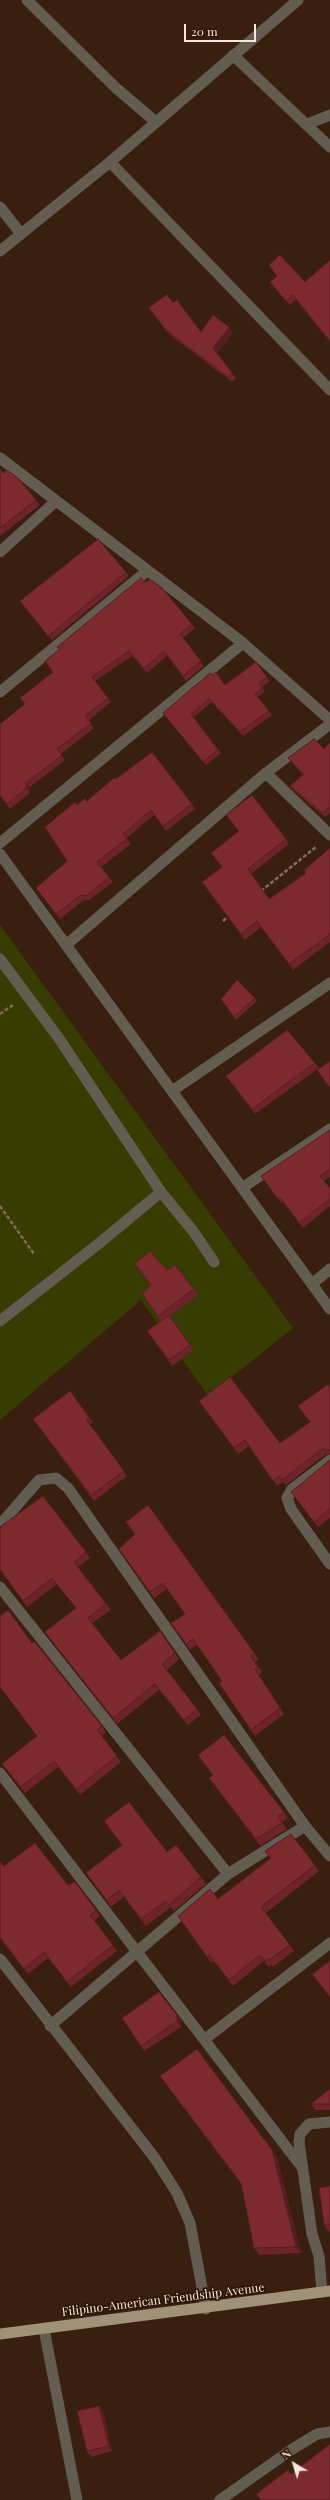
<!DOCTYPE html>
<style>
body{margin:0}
#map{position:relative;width:330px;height:2500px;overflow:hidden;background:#381f10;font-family:"Playfair Display",serif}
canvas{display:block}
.north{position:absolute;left:274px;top:2444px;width:40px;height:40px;-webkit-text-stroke:3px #2e1606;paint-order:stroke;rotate:322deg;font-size:11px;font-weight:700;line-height:16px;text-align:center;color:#f7e6dc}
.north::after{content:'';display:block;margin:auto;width:14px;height:18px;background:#f7e6dc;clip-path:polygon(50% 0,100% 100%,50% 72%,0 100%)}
.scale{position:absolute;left:184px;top:24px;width:72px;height:18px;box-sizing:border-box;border:2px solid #f7e6dc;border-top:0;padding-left:5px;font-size:12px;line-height:14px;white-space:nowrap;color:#f7e6dc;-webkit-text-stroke:3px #2e1606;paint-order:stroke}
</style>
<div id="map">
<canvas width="330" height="2500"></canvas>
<div class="north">N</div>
<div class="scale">20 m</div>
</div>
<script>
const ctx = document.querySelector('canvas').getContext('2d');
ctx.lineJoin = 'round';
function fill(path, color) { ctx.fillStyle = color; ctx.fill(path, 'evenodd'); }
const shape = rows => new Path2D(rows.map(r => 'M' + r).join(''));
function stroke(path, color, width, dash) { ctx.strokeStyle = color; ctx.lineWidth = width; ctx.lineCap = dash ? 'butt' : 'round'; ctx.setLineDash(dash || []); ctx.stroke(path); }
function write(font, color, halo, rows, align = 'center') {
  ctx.font = font + ' "Playfair Display",serif'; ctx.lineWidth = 3.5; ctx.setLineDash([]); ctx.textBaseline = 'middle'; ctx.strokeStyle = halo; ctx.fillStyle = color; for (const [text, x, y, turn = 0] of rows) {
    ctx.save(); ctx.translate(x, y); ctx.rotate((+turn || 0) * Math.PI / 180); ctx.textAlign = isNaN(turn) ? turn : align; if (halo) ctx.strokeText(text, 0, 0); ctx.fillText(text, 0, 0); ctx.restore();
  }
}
fill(shape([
 [0,925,293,1328,208,1396,141,1300,0,1420]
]), '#373d00');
stroke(shape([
 [261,891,316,847],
 [223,921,230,915],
 [0,1014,13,1005],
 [0,1206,34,1254]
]), '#816b5e', 2.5, [4, 2]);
stroke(shape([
 [307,124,330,115],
 [0,959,58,1037,161,1192,97,1245,0,1321],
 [161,1192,193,1231,214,1262]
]), '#635c50', 11);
stroke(shape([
 [27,0,116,88,156,122],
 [233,55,330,147],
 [110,162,330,390],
 [0,207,21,234],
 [0,251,110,162,298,0],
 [0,458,243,643,330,720],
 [0,552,56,501],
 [0,692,147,571],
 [266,773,330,835],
 [0,843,243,643],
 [0,854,330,1309],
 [66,945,266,773,330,724],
 [172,1091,330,983],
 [242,1188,330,1129],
 [312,1284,330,1269],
 [330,1460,292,1489,287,1498,291,1509,330,1564],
 [0,1525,39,1480,56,1478,68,1488,305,1826,330,1856],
 [0,1587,228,1874],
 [0,1773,301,2166],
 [0,1959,154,2157,177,2193,190,2223,206,2309],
 [50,2026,228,1874,305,1826],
 [205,2039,330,1943],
 [322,2292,319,2256,312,2234,299,2142,300,2134,309,2124,330,2122],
 [44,2329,77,2500],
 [220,2500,294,2448,317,2434,330,2432]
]), '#635c50', 11);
stroke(shape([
 [0,2334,330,2291]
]), '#9f9278', 11);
fill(shape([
 [330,260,330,342,296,300,290,305,274,287,270,282,277,276,269,265,305,282],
 [173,303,201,332,233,332,217,353,236,378,232,382,169,334,149,308],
 [0,469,3,473,36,500,40,505,0,536],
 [126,572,129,576,52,640,20,601],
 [145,582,192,624,195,628,183,638,204,666,186,681,167,656,147,673,132,656,95,681,111,702,88,721,94,728,61,754,65,760,30,787,30,793,10,809,0,796,0,724,25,704,20,698,53,672,45,661],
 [256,662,270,681,262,687,265,692,258,697,272,715,243,736,212,702,194,717,221,753,206,765,163,713,212,675,225,685],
 [330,744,330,813,325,817,293,790,290,786,303,775,291,762,288,758,324,749],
 [116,779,192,804,195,809,166,831,154,815,127,838,131,844,101,867,113,882,89,900,84,900,60,919,36,888,67,861,77,805,87,801],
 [286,839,289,844,251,874,269,899,306,874,330,848,330,942,293,970,261,927,245,940,206,888,222,867,211,853],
 [255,998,257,1001,236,1020,221,999],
 [315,1063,319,1068,255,1114,226,1076],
 [330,1130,330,1177,324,1181,330,1188,330,1206,303,1228,284,1202,282,1203,261,1176],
 [135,1264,167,1270,194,1289,198,1295,170,1316,194,1350,172,1366,147,1331,161,1321,142,1294,150,1285],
 [330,1387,330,1455,326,1454,286,1485,283,1482,277,1486,249,1446,238,1454,199,1401,280,1443,310,1422],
 [89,1417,93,1422,89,1425,127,1476,94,1501,33,1419],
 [330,1460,330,1518,318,1527,295,1498],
 [148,1505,259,1660,255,1662,262,1672,259,1675,284,1714,255,1736,219,1683,222,1681,197,1645,190,1650,171,1623,185,1614,167,1589,154,1598,119,1549,135,1534,126,1522],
 [86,1552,90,1558,78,1567,111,1610,92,1623,121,1660,160,1631,179,1659,167,1670,201,1715,188,1725,159,1690,117,1724,45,1632,76,1608,57,1584,27,1607,0,1570],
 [32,1643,102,1726,106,1732,102,1736,121,1762,80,1795,58,1767,25,1793,2,1764,37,1736],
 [198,1755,284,1812,288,1818,282,1822,287,1829,260,1846,209,1778,213,1775],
 [265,1851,315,1865,319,1871,266,1913,294,1951,273,1967,272,1965,268,1967,264,1961,233,1986,214,1961,211,1963,178,1916,218,1899,270,1858],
 [167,1852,201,1877,206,1884,174,1911,171,1907,146,1926,124,1897,111,1907,86,1873],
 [0,1861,4,1866,68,1885,96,1910,100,1916,94,1921,117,1951,71,1987,48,1958,28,1974,0,1938],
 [177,2015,181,2020,181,2027,144,2051,122,2018],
 [160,2076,277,2157,301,2253,259,2255,254,2248,241,2184],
 [330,2089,330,2110,315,2110,311,2104],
 [330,2186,330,2231,329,2232,324,2225],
 [103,2411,112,2451,91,2457,87,2451]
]), '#6c2329');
fill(shape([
 [229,327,233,332,217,353,213,348],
 [26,783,30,787,30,793,26,789],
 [177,2015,181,2020,181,2027,177,2021],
 [272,2150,277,2157,301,2253,296,2247],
 [99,2406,103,2411,112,2451,109,2446]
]), '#581d22');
const building = shape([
 [280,255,305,282,330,260,330,341,293,295,286,301,270,282,277,276,269,265,280,255],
 [167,294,173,303,177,300,201,332,213,315,229,327,213,348,232,373,228,377,165,329,149,308,167,294],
 [0,469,3,473,7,470,20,480,36,500,0,528,0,469],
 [98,539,126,572,48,636,20,601,98,539],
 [141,578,145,582,150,579,162,588,192,624,180,634,201,661,183,676,164,651,144,668,129,651,92,677,108,698,85,716,91,723,57,749,62,755,26,783,26,789,7,804,0,796,0,724,25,704,20,698,53,672,45,661,60,649,57,647,141,578],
 [256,662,267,677,259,683,262,688,255,694,269,711,240,732,209,699,191,714,218,750,203,762,163,713,210,673,212,675,216,672,225,685,256,662],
 [314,739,324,749,329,743,330,744,330,807,323,813,290,786,304,774,288,758,314,739],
 [152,752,192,804,163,826,151,810,123,834,127,839,97,862,109,877,86,896,81,895,56,914,36,888,67,861,45,827,75,802,77,805,85,798,87,801,114,778,116,779,152,752],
 [252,795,286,839,248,869,269,899,306,873,304,870,330,848,330,934,289,964,257,921,241,934,202,882,222,867,211,853,239,831,226,815,252,795],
 [237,980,255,998,234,1017,221,999,237,980],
 [287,1030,315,1063,252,1109,226,1076,287,1030],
 [330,1061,330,1088,317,1070,330,1061],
 [330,1130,330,1169,320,1176,330,1188,330,1199,299,1223,280,1197,278,1199,261,1176,330,1130],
 [150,1251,167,1270,175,1265,194,1289,158,1316,142,1294,151,1285,135,1264,150,1251],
 [169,1315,190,1345,169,1360,147,1331,169,1315],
 [230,1377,280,1443,310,1422,298,1406,328,1384,330,1387,330,1450,322,1449,282,1480,279,1476,273,1481,245,1440,234,1448,199,1401,230,1377],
 [70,1391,89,1417,86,1419,124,1471,91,1495,33,1419,70,1391],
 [330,1460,330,1509,314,1522,291,1492,330,1460],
 [43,1496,86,1552,74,1562,106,1604,88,1618,121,1660,160,1631,175,1653,162,1664,197,1709,184,1720,155,1684,113,1718,45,1632,76,1608,52,1578,23,1601,0,1569,0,1527,43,1496],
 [148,1505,255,1654,251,1656,258,1667,255,1669,280,1708,251,1730,219,1683,222,1681,193,1639,186,1644,171,1623,185,1614,163,1583,150,1592,119,1549,135,1534,126,1522,148,1505],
 [8,1610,32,1643,34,1641,102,1726,97,1730,117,1756,76,1789,54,1761,21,1787,2,1764,37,1736,0,1687,0,1616,8,1610],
 [224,1735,284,1812,278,1816,282,1823,256,1839,209,1778,213,1775,198,1755,224,1735],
 [129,1802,167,1852,176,1845,201,1877,169,1905,166,1901,141,1919,119,1890,107,1900,86,1873,122,1845,104,1821,129,1802],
 [291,1834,315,1865,261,1907,290,1945,269,1960,268,1959,264,1961,260,1955,229,1980,209,1955,207,1957,178,1916,210,1889,218,1899,271,1858,265,1851,291,1834],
 [35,1843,68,1885,75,1882,96,1910,90,1915,113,1945,67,1982,44,1952,24,1969,0,1937,0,1861,4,1866,35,1843],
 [330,1961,330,1997,312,1974,330,1961],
 [159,1992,177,2015,177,2021,141,2046,122,2018,159,1992],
 [197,2049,272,2150,296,2247,254,2248,241,2183,160,2076,197,2049],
 [330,2089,330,2104,311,2104,330,2089],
 [330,2186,330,2224,324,2225,319,2188,330,2186],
 [99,2406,109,2446,87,2451,77,2411,99,2406],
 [330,2444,330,2500,261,2500,256,2494,288,2470,291,2474,330,2444]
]);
fill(building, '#7d2930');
stroke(building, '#581d22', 1);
write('12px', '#f7e6dc', '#2e1606', [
 ["Filipino-American Friendship Avenue",163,2300,-7]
]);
</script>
